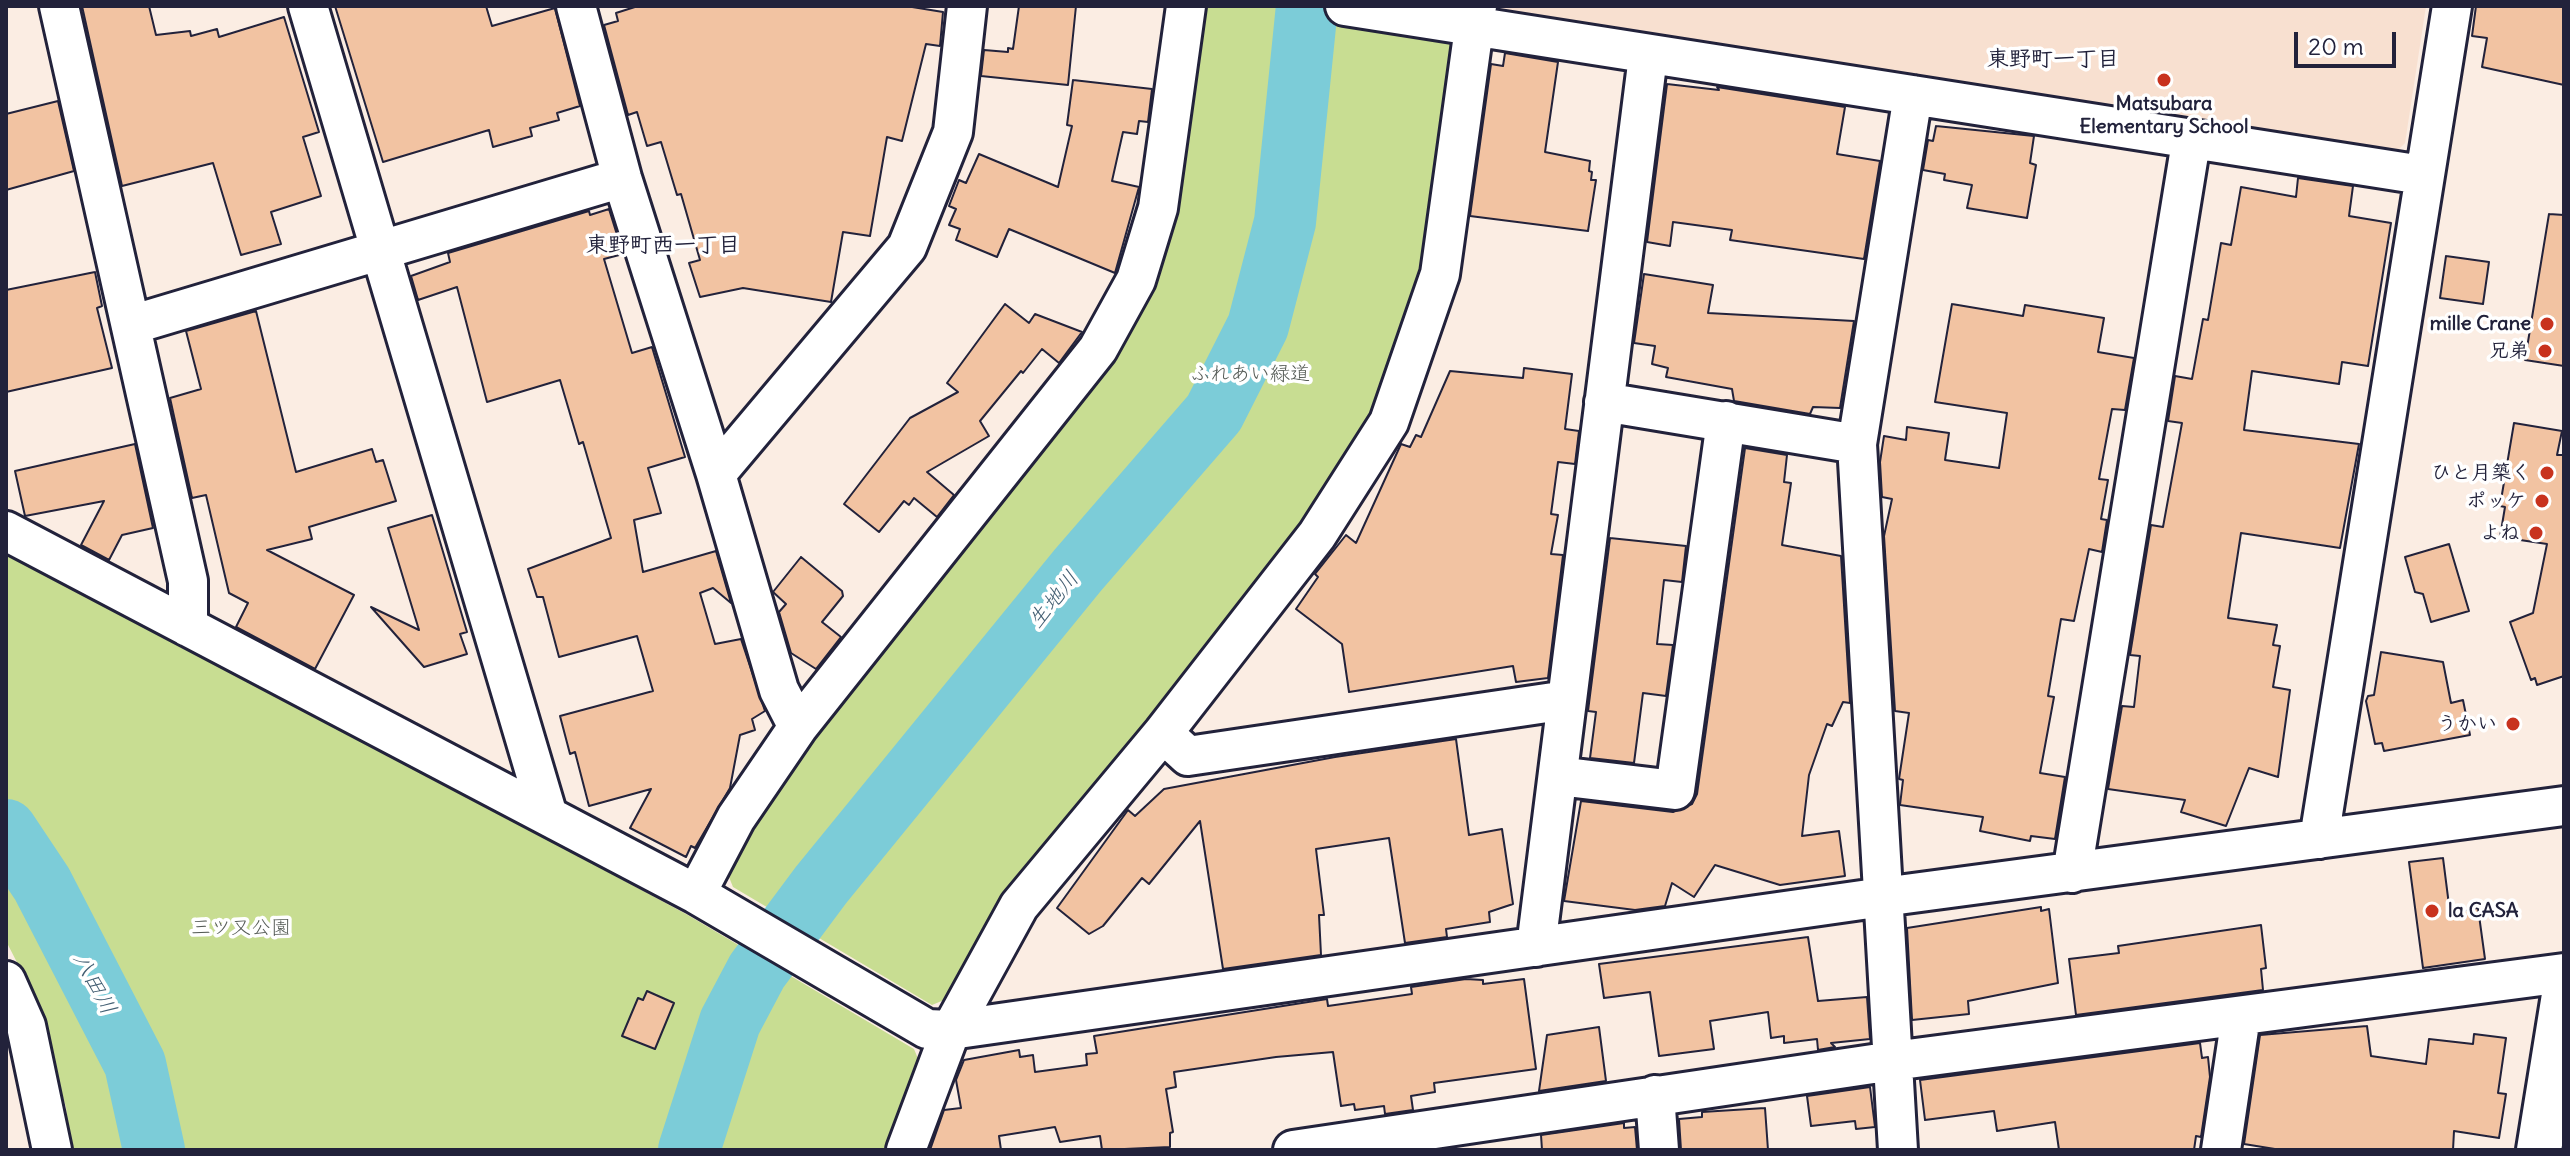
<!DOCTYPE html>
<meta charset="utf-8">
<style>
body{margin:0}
#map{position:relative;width:2570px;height:1156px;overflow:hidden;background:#fbede3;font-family:Delius,sans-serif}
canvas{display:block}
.frame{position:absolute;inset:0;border:8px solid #22223b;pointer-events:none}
.scale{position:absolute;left:2294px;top:32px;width:102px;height:36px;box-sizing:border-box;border:4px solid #22223b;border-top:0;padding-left:10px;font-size:24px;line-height:28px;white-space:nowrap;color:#22223b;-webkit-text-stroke:6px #fff;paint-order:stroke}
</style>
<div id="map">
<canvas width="2570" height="1156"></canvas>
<div class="frame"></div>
<div class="scale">20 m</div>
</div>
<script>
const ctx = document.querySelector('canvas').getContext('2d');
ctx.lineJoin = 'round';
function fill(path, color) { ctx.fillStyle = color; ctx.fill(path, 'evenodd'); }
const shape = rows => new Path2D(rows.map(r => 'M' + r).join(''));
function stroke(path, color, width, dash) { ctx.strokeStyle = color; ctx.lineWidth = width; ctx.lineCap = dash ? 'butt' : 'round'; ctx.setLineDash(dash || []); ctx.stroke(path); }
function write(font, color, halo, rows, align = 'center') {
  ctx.font = font + ' Delius,"Klee One",sans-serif'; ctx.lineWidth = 7; ctx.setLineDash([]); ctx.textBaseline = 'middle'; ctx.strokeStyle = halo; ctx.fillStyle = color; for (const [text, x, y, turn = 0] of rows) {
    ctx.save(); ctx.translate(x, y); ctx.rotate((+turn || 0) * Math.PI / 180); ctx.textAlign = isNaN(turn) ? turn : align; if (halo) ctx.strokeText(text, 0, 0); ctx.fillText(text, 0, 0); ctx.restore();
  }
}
fill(shape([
 [1493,6,2426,6,2405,143,2394,154,1502,16]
]), '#f8e0d0');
fill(shape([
 [1200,6,1456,6,1432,244,1418,298,1365,431,1315,514,1007,896,944,1000,932,1005,733,887,727,872,775,785,1103,376,1155,282,1180,202],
 [6,548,686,914,914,1049,919,1061,884,1150,70,1150,66,1107,24,976,6,941]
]), '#c8dd92');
stroke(shape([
 [6,830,42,884,135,1064,154,1150],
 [689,1150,730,1022,757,971,821,885,1078,570,1214,413,1258,326,1285,222,1307,6]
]), '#7cccd8', 62);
const building = shape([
 [82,6,149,6,156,35,190,31,191,36,217,29,219,37,284,17,319,132,303,137,321,196,271,212,281,244,241,255,213,163,122,186,82,6],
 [335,6,486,6,492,26,555,8,580,106,557,113,559,120,530,128,532,136,493,147,489,130,383,162,335,6],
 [638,6,906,6,943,12,940,46,926,44,902,141,887,137,870,236,843,232,831,302,743,288,700,297,689,263,700,260,681,194,677,195,661,142,647,146,637,112,628,115,604,25,618,21,616,13,638,6],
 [1019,6,1076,6,1068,85,981,76,984,50,1008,52,1008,48,1013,49,1019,6],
 [2476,6,2564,6,2564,85,2482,67,2487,38,2472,36,2476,6],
 [1505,53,1558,62,1545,152,1590,161,1589,171,1592,172,1591,180,1596,180,1588,231,1470,216,1491,64,1503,66,1505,53],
 [1073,80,1152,89,1148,122,1139,121,1137,134,1123,132,1112,181,1139,187,1115,273,1009,229,997,257,956,240,960,229,949,225,956,209,949,206,959,180,966,183,979,154,1058,187,1072,126,1067,125,1073,80],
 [1667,84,1719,90,1717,87,1845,107,1837,154,1880,161,1864,259,1730,240,1732,230,1673,222,1670,246,1647,242,1667,84],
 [58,101,74,171,6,190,6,114,58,101],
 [1936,126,2034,136,2030,163,2036,165,2027,218,1967,208,1972,185,1944,180,1945,174,1923,170,1928,140,1933,141,1936,126],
 [2298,178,2353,186,2349,216,2391,223,2368,366,2342,362,2339,384,2252,371,2244,430,2359,444,2340,548,2241,533,2228,618,2277,625,2273,645,2280,646,2273,687,2290,690,2278,777,2249,768,2226,826,2181,812,2185,800,2108,789,2122,706,2134,707,2140,656,2130,655,2151,525,2163,527,2182,423,2168,421,2175,376,2192,379,2203,319,2208,320,2221,243,2231,245,2241,187,2296,197,2298,178],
 [609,209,623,254,604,259,632,353,652,347,685,457,648,468,661,513,634,520,643,572,716,551,731,603,713,588,700,593,715,644,741,639,765,711,752,719,755,730,740,735,730,788,695,848,691,846,686,857,630,828,651,789,589,806,575,752,570,754,560,716,653,691,637,636,559,657,543,597,537,597,528,569,611,538,583,442,579,444,560,380,487,402,457,287,418,300,411,276,450,262,448,253,589,211,590,215,609,209],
 [2549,214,2564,215,2564,366,2525,360,2549,214],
 [2446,256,2489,262,2483,304,2440,298,2446,256],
 [95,272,102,306,97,308,112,368,6,392,6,290,95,272],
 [1644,274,1713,285,1708,313,1854,321,1840,408,1813,407,1810,414,1734,401,1732,389,1666,377,1668,368,1652,364,1655,346,1634,343,1644,274],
 [1005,304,1029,323,1035,314,1082,332,1059,363,1042,349,1023,373,1021,371,980,421,989,436,927,472,954,495,937,517,914,498,909,505,904,501,879,532,844,504,910,418,958,392,947,383,1005,304],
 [1952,304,2023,316,2025,305,2104,318,2098,352,2134,358,2125,410,2112,409,2099,479,2108,480,2101,519,2107,520,2102,552,2089,549,2074,621,2061,619,2048,696,2054,697,2040,773,2065,777,2055,839,2031,836,2030,841,1980,831,1983,817,1900,805,1903,780,1899,779,1909,713,1895,711,1884,536,1892,499,1882,497,1880,462,1884,436,1906,440,1907,427,1949,433,1945,460,1999,468,2007,413,1935,402,1952,304],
 [256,311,296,472,372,449,376,462,383,460,396,501,309,527,312,539,267,550,354,595,315,669,236,627,248,603,229,593,206,495,192,498,170,398,201,389,186,331,256,311],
 [1524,368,1572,374,1565,429,1579,431,1575,464,1558,462,1551,514,1558,515,1551,554,1563,555,1548,678,1516,682,1513,666,1349,692,1342,644,1296,609,1318,577,1315,574,1346,535,1356,543,1401,444,1410,447,1416,435,1421,437,1450,371,1523,378,1524,368],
 [2514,423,2562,431,2557,455,2564,455,2564,676,2537,685,2535,678,2531,680,2510,622,2533,613,2547,544,2500,537,2505,507,2500,506,2514,423],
 [135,444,153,528,122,535,109,560,81,545,104,501,25,516,15,471,135,444],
 [1745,448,1787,455,1784,482,1791,483,1782,545,1841,556,1850,703,1843,702,1832,726,1827,724,1809,775,1802,836,1839,831,1845,876,1780,885,1715,865,1694,897,1672,883,1665,906,1635,910,1564,901,1581,801,1673,812,1692,804,1697,794,1745,448],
 [432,515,467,632,460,634,467,654,424,667,371,607,419,630,388,528,432,515],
 [1610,538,1686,546,1682,582,1664,580,1657,644,1673,645,1666,696,1643,693,1634,763,1590,758,1596,712,1588,711,1610,538],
 [2449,544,2469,611,2431,622,2423,594,2415,592,2405,557,2449,544],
 [801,557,842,591,843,596,822,622,841,637,816,669,791,653,779,612,786,604,773,592,801,557],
 [2381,652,2443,662,2451,703,2463,700,2470,735,2384,751,2382,743,2375,744,2366,701,2368,696,2374,695,2381,652],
 [1456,739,1469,835,1502,829,1513,904,1489,912,1490,922,1446,929,1447,937,1405,943,1389,838,1316,849,1324,915,1319,915,1321,955,1223,969,1200,821,1149,884,1142,878,1103,926,1089,934,1057,908,1128,810,1135,816,1164,789,1335,757,1456,739],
 [2443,858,2450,913,2478,908,2485,959,2423,968,2409,862,2443,858],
 [2041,907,2041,911,2049,909,2058,983,1968,1001,1969,1014,1912,1020,1907,928,2041,907],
 [2261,925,2266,968,2261,969,2263,990,2076,1015,2069,959,2119,953,2118,946,2261,925],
 [1808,937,1818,1001,1867,997,1870,1039,1831,1043,1835,1047,1818,1050,1817,1039,1784,1043,1784,1036,1771,1038,1768,1012,1710,1021,1714,1049,1659,1056,1650,992,1604,998,1599,964,1808,937],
 [1466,979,1483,980,1483,984,1524,979,1536,1069,1434,1083,1435,1092,1411,1096,1413,1110,1385,1114,1384,1106,1355,1110,1354,1104,1341,1106,1333,1052,1276,1057,1174,1072,1176,1087,1166,1089,1173,1132,1170,1133,1170,1147,1102,1150,1100,1136,1060,1142,1055,1127,999,1136,1001,1150,930,1150,944,1110,961,1108,956,1080,964,1060,1019,1050,1020,1057,1033,1055,1035,1072,1087,1065,1086,1054,1097,1053,1094,1036,1327,999,1328,1006,1412,994,1411,987,1466,979],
 [647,991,674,1003,655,1049,622,1036,638,998,643,1000,647,991],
 [2367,1026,2371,1056,2426,1064,2429,1039,2473,1044,2474,1034,2506,1038,2498,1093,2506,1094,2499,1138,2454,1131,2453,1150,2281,1150,2244,1144,2260,1035,2367,1026],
 [1599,1027,1606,1081,1539,1091,1547,1035,1599,1027],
 [2200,1043,2202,1058,2208,1057,2210,1077,2201,1137,2196,1136,2194,1150,2059,1150,2055,1122,1997,1131,1994,1111,1925,1120,1920,1080,2200,1043],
 [1870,1087,1875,1127,1856,1129,1855,1121,1811,1126,1807,1096,1870,1087],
 [1765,1108,1768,1150,1681,1150,1679,1119,1702,1117,1702,1112,1765,1108],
 [1624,1123,1624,1128,1635,1127,1637,1150,1542,1150,1541,1135,1624,1123]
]);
fill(building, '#f2c3a2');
stroke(building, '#22223b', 2);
const minor = shape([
 [59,6,188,581,188,627],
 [308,6,548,816],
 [576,6,622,178,716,474,779,690,798,727],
 [1345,6,2422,175],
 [131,325,622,178],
 [1604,402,1857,444],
 [716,474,907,247,953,132,967,6],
 [6,531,696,894,927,1029,951,1030,1883,897,2564,806],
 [1163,733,1188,756,1567,700],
 [1558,776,1675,790,1726,421],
 [2319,839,2452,6],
 [2072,873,2191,142],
 [696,894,736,818,798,727,1098,349,1136,280,1158,208,1186,6],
 [1536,947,1648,56],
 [6,981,26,1026,52,1150],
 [1655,1095,1659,1150],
 [906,1150,951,1030,1019,906,1163,733,1317,535,1389,422,1440,274,1477,6],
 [1293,1150,1893,1061,2564,973],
 [1898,1150,1857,444,1913,95],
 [2221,1150,2241,1016]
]);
const major = shape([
 [2539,1150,2564,995]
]);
stroke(minor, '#22223b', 44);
stroke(major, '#22223b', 50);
stroke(minor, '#fff', 38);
stroke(major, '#fff', 44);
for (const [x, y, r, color] of [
 [2164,80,8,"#c8321e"],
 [2547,324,8,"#c8321e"],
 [2545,351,8,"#c8321e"],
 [2547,473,8,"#c8321e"],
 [2542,501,8,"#c8321e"],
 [2536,533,8,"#c8321e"],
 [2513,724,8,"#c8321e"],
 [2432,911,8,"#c8321e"]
]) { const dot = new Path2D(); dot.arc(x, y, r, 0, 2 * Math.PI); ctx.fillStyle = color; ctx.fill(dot); stroke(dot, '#fff', 3); }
write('bold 20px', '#22223b', '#fff', [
 ["Matsubara",2164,104,"center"],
 ["Elementary School",2164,127,"center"],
 ["mille Crane",2531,324],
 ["兄弟",2529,351],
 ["ひと月築く",2531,473],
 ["ポッケ",2526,501],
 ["よね",2520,533],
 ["うかい",2497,724],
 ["la CASA",2448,911,"left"]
], 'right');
write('20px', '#545a55', '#fff', [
 ["ふれあい緑道",1250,374],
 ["三ツ又公園",241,928]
]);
write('bold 22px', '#22223b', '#fff', [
 ["東野町一丁目",2053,60],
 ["東野町西一丁目",663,246]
]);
write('italic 22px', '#425e72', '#fff', [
 ["生地川",1054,600,-51],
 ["八田川",94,984,62]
]);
</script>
